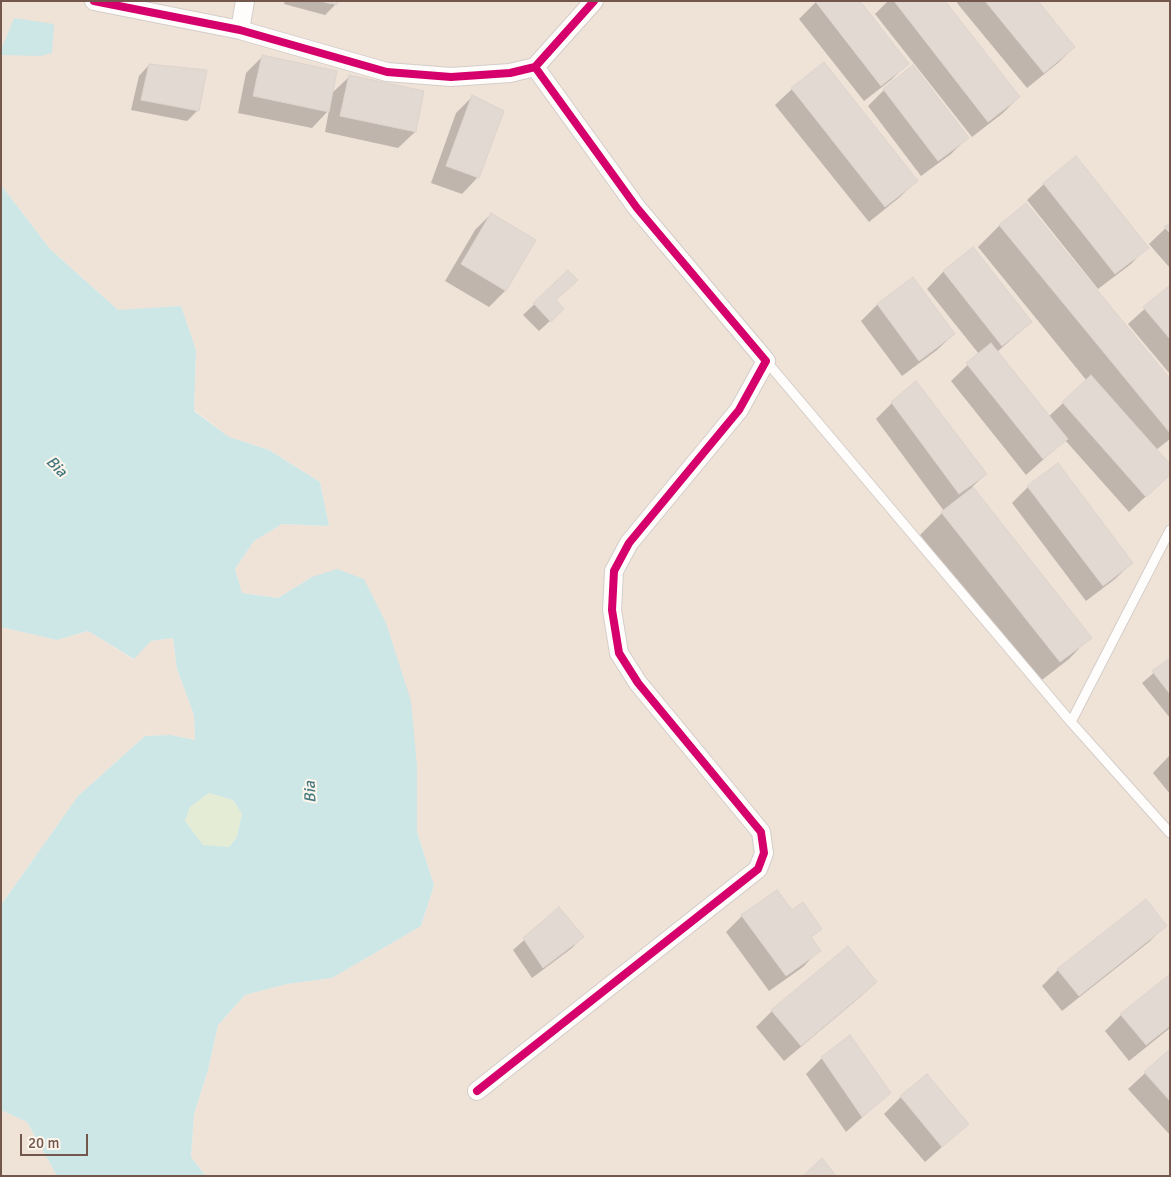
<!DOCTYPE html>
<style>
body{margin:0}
#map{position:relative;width:1171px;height:1177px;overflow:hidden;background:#f6f1eb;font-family:Signika,sans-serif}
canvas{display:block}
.frame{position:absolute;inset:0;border:2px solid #73574c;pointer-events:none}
.scale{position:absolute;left:20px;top:1134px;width:68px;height:22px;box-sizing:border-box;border:2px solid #73574c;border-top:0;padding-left:6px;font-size:15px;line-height:18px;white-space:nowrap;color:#73574c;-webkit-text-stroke:4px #fef6ec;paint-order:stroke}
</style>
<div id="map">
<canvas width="1171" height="1177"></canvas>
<div class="frame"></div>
<div class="scale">20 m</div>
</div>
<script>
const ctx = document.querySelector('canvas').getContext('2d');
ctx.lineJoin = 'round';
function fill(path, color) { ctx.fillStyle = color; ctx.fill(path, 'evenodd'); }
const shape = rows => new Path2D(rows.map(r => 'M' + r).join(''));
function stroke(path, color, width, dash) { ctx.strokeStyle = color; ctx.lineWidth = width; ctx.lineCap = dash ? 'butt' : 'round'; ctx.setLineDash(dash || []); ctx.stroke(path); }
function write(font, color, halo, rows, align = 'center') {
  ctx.font = font + ' Signika,sans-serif'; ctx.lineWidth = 4; ctx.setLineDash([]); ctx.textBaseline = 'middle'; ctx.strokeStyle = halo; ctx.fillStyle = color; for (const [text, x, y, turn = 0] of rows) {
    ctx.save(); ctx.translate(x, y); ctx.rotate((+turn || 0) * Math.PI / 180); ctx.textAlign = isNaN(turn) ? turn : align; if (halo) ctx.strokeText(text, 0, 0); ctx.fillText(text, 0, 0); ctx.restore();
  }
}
fill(shape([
 [1,1,1170,1,1170,1176,206,1176,191,1157,194,1114,208,1070,218,1025,245,995,287,984,332,978,421,926,434,885,417,832,417,766,312,577,278,598,242,593,235,569,254,541,282,524,329,526,320,482,269,450,229,437,194,410,196,350,181,306,119,311,50,249,1,185],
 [1,627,57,640,88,631,133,659,151,641,173,638,177,669,194,715,195,740,171,735,145,736,78,796,1,905],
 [1,1110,27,1122,57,1176,1,1176]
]), '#efe3d8');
fill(shape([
 [209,793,233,800,242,814,237,837,229,847,203,846,185,821,190,807]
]), '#e4ecd6');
fill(shape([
 [14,18,54,24,52,53,41,56,1,55,1,50],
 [1,185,50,249,118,310,181,306,196,350,194,411,229,437,269,450,320,482,329,526,282,524,254,541,235,569,242,593,278,598,312,577,337,569,364,579,386,623,411,701,417,766,417,832,434,885,421,926,332,978,287,984,245,995,218,1025,208,1070,194,1114,191,1157,206,1176,57,1176,27,1122,1,1110,1,905,78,796,145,736,171,735,195,740,194,715,177,669,173,638,151,641,134,659,88,631,57,640,1,627],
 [209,793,233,800,242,814,237,837,229,847,203,845,185,821,190,807]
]), '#cde6e6');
fill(shape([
 [285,1,319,1,331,4,331,2,336,4,325,15,284,4],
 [817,1,907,64,891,80,864,101,799,19],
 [888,1,944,1,1019,97,1003,113,972,137,875,14],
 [958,1,1036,1,1074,47,1058,63,1027,88,957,3],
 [262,57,331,94,349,77,423,92,415,132,398,148,325,132,329,110,312,128,238,113,246,73],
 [823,64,916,181,900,197,869,222,775,105,792,89],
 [149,65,198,110,187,121,131,110,139,76],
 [884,90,967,138,951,154,921,176,868,106],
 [472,97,478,177,462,194,431,183,456,113],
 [1044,184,1147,247,1131,264,1098,289,1027,200],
 [1025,205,1170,381,1170,439,1156,450,1170,474,1129,512,1065,440,1026,475,951,381,979,354,927,289,943,272,973,249,1031,322,997,352,1048,417,1087,381,978,247,999,226],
 [491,214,535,240,505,291,489,307,445,281,475,230],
 [1170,224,1170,268,1149,244],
 [568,272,555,300,552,319,539,331,523,315],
 [912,279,954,334,937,350,902,376,861,321,877,305],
 [1170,286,1170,374,1128,324],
 [892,403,986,474,972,487,1090,637,1069,659,1038,683,920,535,944,511,876,419],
 [1028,487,1132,563,1115,579,1086,601,1012,503],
 [1170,659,1170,718,1142,683],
 [1169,756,1170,756,1170,794,1153,773],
 [559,909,582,937,572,948,532,978,513,950],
 [792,912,820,929,810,938,819,950,803,967,769,991,726,932,742,916],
 [1165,926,1149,942,1062,1011,1042,986,1058,970],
 [1170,976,1170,1028,1129,1061,1105,1031,1121,1015],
 [876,982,859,998,784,1061,756,1027,772,1011],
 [1170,1050,1170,1135,1128,1089],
 [822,1058,889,1093,846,1132,806,1074],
 [927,1076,968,1124,925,1162,884,1114,901,1097]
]), '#0003');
const building = shape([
 [324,1,338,1,337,5,324,1],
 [815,1,860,1,909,64,881,86,815,1],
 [894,1,945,1,1020,97,988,122,894,1],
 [985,1,1038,1,1075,47,1044,73,985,1],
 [262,55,337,71,329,112,253,96,262,55],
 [824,62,918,181,885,207,791,88,824,62],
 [149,64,207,70,199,111,141,100,149,64],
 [913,65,969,138,938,161,883,89,913,65],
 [349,75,424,91,416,132,340,116,349,75],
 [472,95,504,111,479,178,446,166,472,95],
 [1076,156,1149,248,1115,274,1043,183,1076,156],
 [1026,203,1170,379,1170,433,999,225,1026,203],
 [491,213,536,240,506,291,461,264,491,213],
 [1170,223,1170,233,1164,227,1170,223],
 [973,247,1032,322,1002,346,943,271,973,247],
 [568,270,578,280,556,300,564,309,551,322,533,303,568,270],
 [913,277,955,334,919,361,877,304,913,277],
 [1170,285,1170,339,1143,307,1170,285],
 [991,343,1068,439,1043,459,966,363,991,343],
 [1091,375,1170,464,1170,475,1146,497,1062,402,1091,375],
 [916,381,987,474,959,494,891,402,916,381],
 [1058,463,1133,563,1103,586,1027,486,1058,463],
 [973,487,1092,638,1060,662,941,512,973,487],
 [1170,658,1170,694,1152,671,1170,658],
 [777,890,792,910,803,902,822,929,811,937,821,951,786,976,741,915,777,890],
 [1146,899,1167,926,1079,996,1057,969,1146,899],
 [559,907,584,937,543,968,523,938,559,907],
 [848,946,877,982,801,1046,771,1010,848,946],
 [1170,974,1170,1026,1146,1045,1120,1014,1170,974],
 [850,1035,891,1093,862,1117,821,1057,850,1035],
 [1170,1049,1170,1101,1144,1072,1170,1049],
 [927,1074,969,1124,942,1147,900,1096,927,1074],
 [822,1158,836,1176,803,1176,822,1158]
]);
fill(building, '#e2d9d3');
stroke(building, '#dfd4cd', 1);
const service = shape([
 [766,361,1071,722,1170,833],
 [1071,722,1170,530]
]);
const minor = shape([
 [94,1,240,30,387,72,451,77,510,73,535,67,594,1],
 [240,30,245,1],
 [477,1091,758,869,764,853,761,832,638,683,619,653,612,610,614,571,629,543,739,410,766,361,637,208,535,67]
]);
stroke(service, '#d4cdc8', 11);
stroke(minor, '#d4cdc8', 20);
stroke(service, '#fefdfc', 9);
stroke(minor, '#fefdfc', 18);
stroke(shape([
 [94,1,240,30,387,72,451,77,510,73,535,67,594,1],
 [477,1091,758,869,764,853,761,832,638,683,619,653,612,610,614,571,629,543,739,410,766,361,637,208,535,67]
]), '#d6006c', 8);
write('italic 16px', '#43797f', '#fef6ec', [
 ["Bia",56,467,45],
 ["Bia",311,792,-92]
]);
</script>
